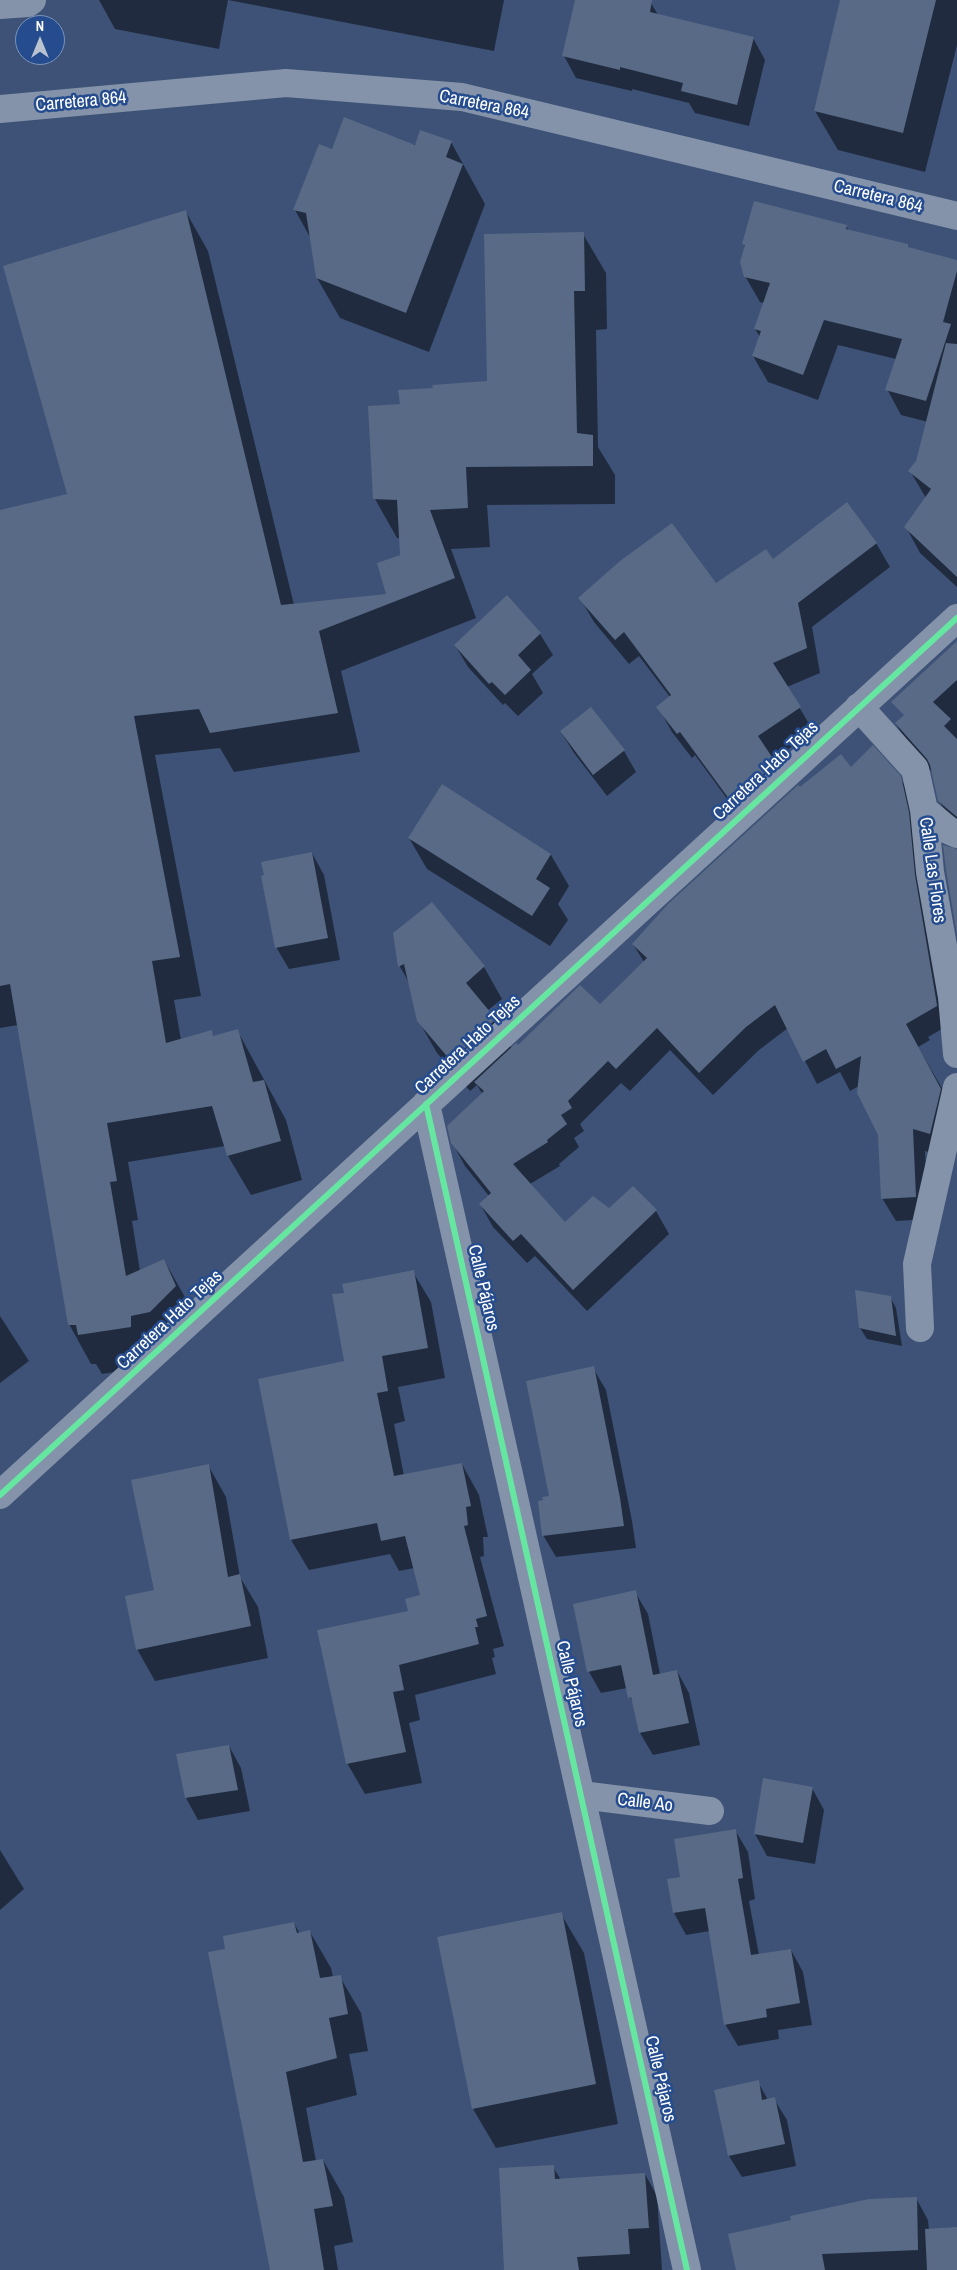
<!DOCTYPE html>
<meta charset="utf-8">
<style>
body{margin:0}
#map{position:relative;width:957px;height:2270px;overflow:hidden;background:#3d5276;font-family:"Archivo Narrow",sans-serif}
canvas{display:block}
.north{position:absolute;left:15px;top:15px;width:50px;height:50px;box-sizing:border-box;background:#254c8e;border:1px solid #7c94bb;border-radius:50%;rotate:0deg;font-size:14px;font-weight:700;line-height:20px;text-align:center;color:#fff}
.north::after{content:'';display:block;margin:auto;width:18px;height:22px;background:#bbc2cf;clip-path:polygon(50% 0,100% 100%,50% 72%,0 100%)}
</style>
<div id="map">
<canvas width="957" height="2270"></canvas>
<div class="north">N</div>
</div>
<script>
const ctx = document.querySelector('canvas').getContext('2d');
ctx.lineJoin = 'round';
function fill(path, color) { ctx.fillStyle = color; ctx.fill(path, 'evenodd'); }
const shape = rows => new Path2D(rows.map(r => 'M' + r).join(''));
function stroke(path, color, width, dash) { ctx.strokeStyle = color; ctx.lineWidth = width; ctx.lineCap = dash ? 'butt' : 'round'; ctx.setLineDash(dash || []); ctx.stroke(path); }
function write(font, color, halo, rows, align = 'center') {
  ctx.font = font + ' "Archivo Narrow",sans-serif'; ctx.lineWidth = 5; ctx.setLineDash([]); ctx.textBaseline = 'middle'; ctx.strokeStyle = halo; ctx.fillStyle = color; for (const [text, x, y, turn = 0] of rows) {
    ctx.save(); ctx.translate(x, y); ctx.rotate((+turn || 0) * Math.PI / 180); ctx.textAlign = isNaN(turn) ? turn : align; if (halo) ctx.strokeText(text, 0, 0); ctx.fillText(text, 0, 0); ctx.restore();
  }
}
fill(shape([
 [99,0,504,0,494,51,228,0,219,49,115,29],
 [576,0,635,0,651,3,658,15,753,38,765,60,749,126,695,113,689,103,632,89,632,91,576,78,564,56],
 [842,0,957,0,957,45,925,172,838,150,815,111],
 [451,142,485,204,429,352,340,318,317,278,311,239,295,210,333,150],
 [186,212,208,251,294,605,388,596,401,556,400,538,397,538,375,499,401,406,434,389,488,382,583,234,606,273,607,329,596,330,598,447,615,475,615,504,487,505,490,547,451,549,476,618,341,671,360,752,234,772,220,748,155,755,201,996,174,1000,181,1040,211,1031,214,1037,237,1030,286,1120,302,1180,251,1195,228,1156,225,1146,128,1162,138,1220,132,1221,140,1271,164,1260,186,1299,197,1325,153,1366,102,1374,96,1364,91,1364,69,1324,18,1025,0,1028,0,512,69,495],
 [846,226,849,231,907,245,910,249,957,261,957,587,920,553,906,527,926,498,910,471,918,462,928,422,901,415,887,389,896,359,838,345,818,400,768,382,753,356,760,337,755,329,764,303,760,302,745,276,745,247,744,243],
 [876,543,890,567,812,627,820,673,787,687,814,732,772,760,789,788,747,826,695,755,692,758,672,732,658,707,670,697,639,656,629,664,594,622,580,598,716,584,773,561],
 [506,597,540,634,553,655,532,674,543,693,518,716,505,703,503,705,468,667,455,645],
 [957,666,957,829,939,801,932,772,911,749,896,724],
 [561,732,624,751,636,772,607,796,574,753],
 [851,769,900,777,913,801,949,1025,928,1037,930,1040,918,1047,954,1109,943,1156,925,1151,929,1219,896,1221,882,1198,879,1135,859,1086,850,1091,840,1072,817,1084,788,1028,759,1050,713,1095,670,1050,630,1091,621,1083,580,1124,584,1131,574,1138,579,1147,559,1164,560,1166,530,1184,565,1224,609,1210,633,1187,656,1211,669,1234,587,1311,535,1256,527,1263,493,1227,480,1204,489,1196,465,1166,452,1142,483,1095,477,1085,470,1091,437,1053,418,1020,410,984,400,967,394,934,484,967,502,999,487,1011,512,1049,517,1047,600,1005,644,962,633,944,800,789],
 [409,838,551,855,569,886,558,904,568,920,550,946,427,869],
 [312,853,324,875,340,960,289,969,276,947],
 [413,1272,431,1302,445,1378,398,1387,405,1421,394,1424,404,1476,462,1464,479,1495,488,1537,483,1537,484,1556,480,1557,504,1646,493,1649,495,1657,492,1658,496,1674,415,1695,420,1720,409,1723,422,1783,365,1794,347,1763,410,1612,422,1596,414,1568,399,1571,390,1554,309,1570,291,1540,259,1380,345,1362,346,1294],
 [890,1297,896,1308,902,1346,867,1339,860,1328],
 [0,1316,29,1361,0,1383],
 [593,1368,606,1390,632,1521,636,1548,556,1557,543,1535,544,1501,551,1497],
 [208,1465,226,1497,240,1577,258,1607,268,1658,155,1681,137,1649,155,1591],
 [635,1592,648,1614,660,1674,677,1671,689,1693,700,1745,653,1755,640,1733,634,1706,627,1688,601,1693,589,1672],
 [229,1746,241,1768,250,1811,198,1820,186,1798],
 [812,1788,824,1810,815,1864,767,1856,755,1834],
 [735,1830,748,1852,755,1899,749,1901,759,1955,791,1950,803,1972,812,2025,778,2030,779,2039,738,2046,725,2024,710,1931,686,1935,674,1913,669,1880,681,1878],
 [0,1850,24,1889,0,1910],
 [561,1914,584,1953,618,2124,496,2148,473,2109],
 [294,1923,300,1934,310,1932,331,1968,333,1977,340,1977,361,2013,368,2051,349,2054,357,2095,306,2108,316,2161,323,2160,344,2197,353,2242,334,2246,338,2270,271,2270,227,1950],
 [758,2082,768,2100,774,2099,787,2120,796,2166,742,2177,729,2156],
 [553,2167,561,2180,645,2174,657,2196,662,2270,512,2270],
 [916,2198,928,2220,929,2230,957,2228,957,2270,737,2270]
]), '#0007');
fill(shape([
 [575,0,652,0,650,12,754,37,737,105,681,91,683,83,620,67,620,70,562,56],
 [840,0,936,0,903,133,814,111],
 [344,117,415,145,420,130,452,141,446,157,463,164,406,313,316,278,306,213,293,210,319,144,332,149],
 [754,201,847,225,846,229,908,244,908,247,957,260,957,271,943,322,951,324,926,401,885,390,902,339,824,320,803,375,752,356,761,331,754,329,770,283,744,277,740,262,745,245,742,244],
 [186,210,281,605,386,594,377,563,400,555,397,500,373,499,368,406,400,404,398,390,433,388,432,385,487,381,484,234,584,232,585,291,574,291,577,433,593,435,593,466,466,467,468,508,430,510,455,578,319,631,338,713,210,733,199,709,134,716,180,957,152,961,166,1043,212,1030,213,1036,238,1029,253,1082,264,1080,281,1141,227,1156,212,1106,107,1123,117,1181,110,1182,126,1276,164,1259,176,1286,150,1312,131,1316,131,1327,78,1335,76,1325,68,1325,10,984,0,986,0,510,67,494,3,266],
 [946,343,957,344,957,577,904,527,931,489,908,471,916,461],
 [847,502,877,543,798,603,807,648,773,663,801,707,758,736,776,763,732,803,680,732,677,734,656,707,671,695,624,632,615,640,578,598,620,561,672,523,716,583,766,549,773,559],
 [507,595,541,633,518,655,531,670,505,695,492,682,489,684,454,645],
 [957,641,957,680,933,702,951,719,944,726,957,739,957,817,938,801,930,765,927,759,895,723,904,715,891,702],
 [591,707,625,750,593,775,560,731],
 [873,745,901,776,909,812,915,875,936,999,937,1006,906,1024,941,1089,930,1134,913,1129,916,1197,881,1199,878,1135,857,1093,861,1056,836,1069,826,1049,803,1062,775,1005,746,1027,699,1073,657,1028,616,1069,608,1061,568,1101,572,1108,561,1115,567,1124,547,1140,548,1142,513,1164,565,1222,593,1196,609,1208,633,1186,657,1210,573,1290,521,1234,513,1241,479,1204,491,1193,451,1143,447,1126,484,1091,474,1082,516,1043,518,1045,580,985,600,1004,647,958,632,944,668,904,798,785,800,787,841,754,851,767],
 [442,784,551,854,536,879,550,888,532,916,408,838],
 [943,845,957,849,957,935,946,870],
 [312,852,328,938,275,948,261,876,264,875,261,862],
 [432,902,485,966,466,983,496,1019,451,1061,417,1021,404,964,398,967,393,933],
 [414,1270,428,1348,382,1356,388,1391,377,1393,394,1476,462,1463,471,1506,466,1507,468,1525,464,1526,487,1616,476,1619,478,1627,475,1627,479,1644,399,1665,404,1690,393,1692,406,1752,346,1764,317,1630,408,1611,405,1599,420,1595,405,1536,381,1541,377,1523,290,1540,258,1379,344,1361,332,1294,344,1293,342,1284],
 [855,1290,891,1296,896,1336,859,1328],
 [594,1366,620,1498,624,1526,542,1536,538,1501,543,1500,542,1497,549,1496,526,1381],
 [209,1464,228,1577,240,1574,251,1626,136,1650,125,1596,154,1590,131,1480],
 [636,1590,653,1675,677,1670,689,1723,639,1733,631,1697,628,1698,621,1665,587,1672,573,1604],
 [229,1745,238,1790,185,1798,176,1754],
 [763,1778,813,1787,803,1843,754,1834],
 [736,1829,743,1878,738,1879,751,1955,791,1949,800,2003,766,2009,767,2017,724,2025,705,1908,673,1913,667,1879,680,1877,674,1839],
 [562,1912,596,2084,472,2109,437,1937],
 [294,1922,297,1933,310,1930,320,1978,341,1975,348,2014,329,2018,337,2058,286,2072,303,2162,323,2159,333,2206,314,2209,324,2270,270,2270,208,1952,225,1949,223,1936],
 [759,2080,762,2100,775,2097,785,2144,728,2156,714,2090],
 [554,2165,555,2179,645,2173,649,2228,628,2229,630,2254,577,2257,579,2270,504,2270,499,2168],
 [917,2197,918,2250,822,2254,825,2270,736,2270,728,2234,791,2220,790,2216,869,2199],
 [957,2227,957,2270,927,2270,925,2229]
]), '#586a86');
stroke(shape([
 [0,5,28,3,32,0],
 [0,109,286,83,462,97,957,216],
 [859,707,915,769,924,810,930,872,952,997,957,1054],
 [924,810,948,830,957,834],
 [426,1104,687,2270],
 [920,1328,917,1264,957,1087],
 [0,1495,957,618],
 [581,1795,710,1811]
]), '#8493a9', 28);
stroke(shape([
 [426,1104,687,2270],
 [0,1495,957,618]
]), '#66e7a1', 6);
write('18px', '#fff', '#254c8e', [
 ["Carretera 864",81,102,-5],
 ["Carretera 864",484,105,11],
 ["Carretera 864",878,197,14],
 ["Carretera Hato Tejas",766,771,-43],
 ["Calle Las Flores",932,870,82],
 ["Carretera Hato Tejas",468,1045,-43],
 ["Calle Pájaros",483,1288,77],
 ["Carretera Hato Tejas",170,1320,-43],
 ["Calle Pájaros",571,1684,77],
 ["Calle Ao",645,1803,7],
 ["Calle Pájaros",660,2079,77]
]);
</script>
